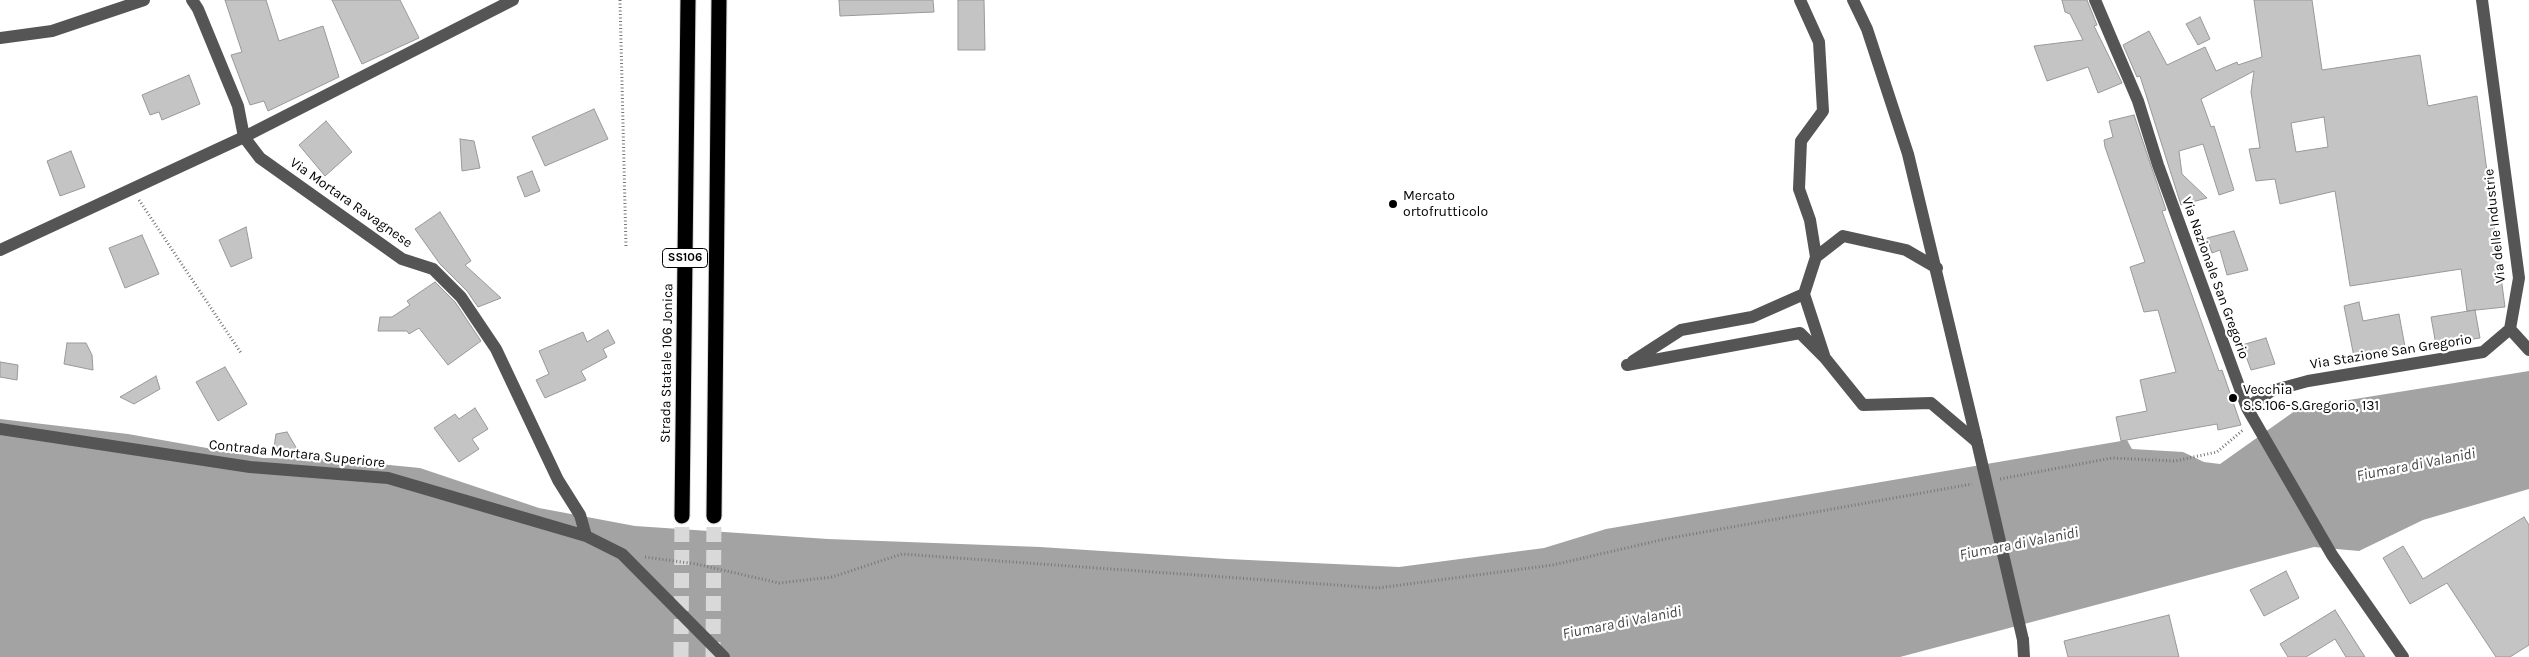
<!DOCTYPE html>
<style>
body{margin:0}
canvas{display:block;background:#fff}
</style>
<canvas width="2529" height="657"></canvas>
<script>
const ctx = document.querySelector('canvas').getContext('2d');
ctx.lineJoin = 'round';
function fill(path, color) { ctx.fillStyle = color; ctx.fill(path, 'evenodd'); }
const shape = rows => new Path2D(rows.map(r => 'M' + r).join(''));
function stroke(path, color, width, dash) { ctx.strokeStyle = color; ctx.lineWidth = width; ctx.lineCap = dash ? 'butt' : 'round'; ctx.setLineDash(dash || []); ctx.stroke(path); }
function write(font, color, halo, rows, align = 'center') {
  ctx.font = font + ' Karla,sans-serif'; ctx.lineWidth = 4.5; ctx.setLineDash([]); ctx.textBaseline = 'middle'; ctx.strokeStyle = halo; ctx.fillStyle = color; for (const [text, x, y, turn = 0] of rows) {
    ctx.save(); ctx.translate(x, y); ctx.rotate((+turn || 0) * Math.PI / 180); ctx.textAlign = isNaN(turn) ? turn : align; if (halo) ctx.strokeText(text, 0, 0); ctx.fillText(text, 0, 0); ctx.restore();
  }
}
fill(shape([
 [2529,371,2529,489,2423,520,2359,551,2314,547,1900,657,0,657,0,419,128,434,263,458,328,459,420,468,539,508,635,526,828,539,1040,547,1227,559,1399,567,1544,548,1606,529,2127,440,2132,449,2183,452,2204,462,2220,464,2299,408]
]), '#a3a3a3');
const building = shape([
 [225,0,266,0,279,41,323,26,339,77,268,111,264,101,250,105,231,55,242,52,225,0],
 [332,0,400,0,419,38,362,64,332,0],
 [839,0,933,0,934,12,840,16,839,0],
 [958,0,984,0,985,50,958,50,958,0],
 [2062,0,2087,0,2097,25,2094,26,2122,83,2098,93,2088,67,2047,81,2034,46,2083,40,2070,14,2065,12,2062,0],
 [2254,0,2312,0,2322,70,2420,55,2428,106,2477,96,2505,307,2467,311,2461,269,2350,286,2335,191,2280,204,2275,179,2256,181,2249,149,2260,148,2251,92,2254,71,2201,99,2211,127,2214,126,2234,190,2219,195,2203,144,2179,151,2182,174,2207,198,2181,205,2140,76,2137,77,2123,45,2149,31,2167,65,2205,47,2216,71,2237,62,2238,65,2262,57,2254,0],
 [2324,117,2328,147,2296,152,2291,123,2324,117],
 [2200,17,2210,39,2198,45,2186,24,2200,17],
 [189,75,200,104,162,120,159,112,150,115,142,95,189,75],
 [594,109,608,139,545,166,532,137,594,109],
 [2134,115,2166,210,2162,211,2219,371,2222,370,2241,425,2218,430,2217,424,2121,441,2116,417,2147,411,2140,380,2176,372,2158,310,2144,312,2130,267,2145,262,2105,147,2104,140,2113,137,2109,121,2134,115],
 [326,121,352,152,325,176,299,145,326,121],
 [460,139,474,141,480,168,462,171,460,139],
 [71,151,85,187,60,196,47,161,71,151],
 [532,171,540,191,525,197,517,177,532,171],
 [440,212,471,261,465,265,501,298,478,307,467,291,440,264,415,229,440,212],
 [246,227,252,258,231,267,219,240,246,227],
 [2234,231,2248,270,2227,275,2220,250,2212,253,2207,238,2234,231],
 [142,235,159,274,125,288,109,248,142,235],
 [435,282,455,302,481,341,448,365,419,328,409,334,407,331,378,331,380,317,392,317,410,305,407,301,435,282],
 [2359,302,2363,321,2399,314,2405,347,2354,357,2344,306,2359,302],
 [2475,310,2480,338,2436,345,2431,317,2475,310],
 [608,330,615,343,603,349,607,357,581,371,586,380,545,398,536,380,549,374,539,351,583,332,587,342,608,330],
 [2266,338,2275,364,2251,370,2242,345,2266,338],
 [67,343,86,343,92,355,93,370,64,364,67,343],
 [0,362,18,365,17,380,0,377,0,362],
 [225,367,247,404,218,421,196,382,225,367],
 [156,376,160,389,134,404,120,397,156,376],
 [475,408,488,429,472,439,479,449,459,462,434,428,455,414,459,419,475,408],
 [287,432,301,456,273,454,276,434,287,432],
 [2524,517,2529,525,2529,645,2510,657,2496,657,2447,583,2410,604,2383,558,2403,546,2423,579,2524,517],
 [2286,571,2299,598,2264,616,2250,590,2286,571],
 [2335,610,2365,657,2346,657,2335,639,2306,657,2288,657,2280,644,2335,610],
 [2169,615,2179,657,2068,657,2064,641,2169,615]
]);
fill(building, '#c4c4c4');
stroke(building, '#999', 1);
stroke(shape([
 [681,657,682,516],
 [713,657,714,516]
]), '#d9d9d9', 15, [15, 8]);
const highway = shape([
 [682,516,688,0],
 [714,516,719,0]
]);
stroke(highway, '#dbdbdb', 17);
stroke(shape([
 [620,0,626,247],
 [139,200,241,353],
 [2000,479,2112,458,2175,461,2217,452,2243,430],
 [645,557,696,564,779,583,832,577,902,554,1378,588,1553,565,1665,539,1972,484]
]), '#777', 3, [1, 2.5]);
stroke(shape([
 [192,0,198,9,238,106,244,137,260,158,402,259,433,269,461,297,496,349,558,480,580,515,586,536],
 [1800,0,1819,42,1823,111,1801,141,1799,189,1810,220,1816,257],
 [1853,0,1867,29,1908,154,1977,442],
 [2095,0,2138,101,2158,165,2247,408,2332,555,2403,657],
 [2482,0,2519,278,2510,329],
 [0,38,52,31,144,0],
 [0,250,244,137,513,0],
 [1804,294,1824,355],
 [2510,329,2529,350],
 [1633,361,1681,330,1752,317,1804,294,1816,257,1843,236,1906,250,1937,268],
 [1627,365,1800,333,1825,358,1863,405,1931,403,1977,442],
 [2247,408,2271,391,2308,381,2483,352,2510,329],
 [0,429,250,467,388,478,586,536,622,554,724,657],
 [2023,640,2024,657]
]), '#555', 12);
stroke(highway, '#000', 15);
stroke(shape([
 [1977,442,2023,640]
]), '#555', 12);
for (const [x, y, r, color] of [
 [1393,204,5,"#000"],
 [2233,398,5,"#000"]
]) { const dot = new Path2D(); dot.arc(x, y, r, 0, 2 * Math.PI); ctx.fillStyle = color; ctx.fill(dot); stroke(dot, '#fff', 2); }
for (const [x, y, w] of [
 [685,258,45]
]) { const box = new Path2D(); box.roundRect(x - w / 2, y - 9.5, w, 19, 4); ctx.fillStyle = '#fff'; ctx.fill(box); stroke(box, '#000', 1); }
write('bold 12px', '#000', null, [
 ["SS106",685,258]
]);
write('14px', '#000', '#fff', [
 ["Mercato",1403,196],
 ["ortofrutticolo",1403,212],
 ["Vecchia",2243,390],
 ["S.S.106-S.Gregorio, 131",2243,406]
], 'left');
write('14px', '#000', '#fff', [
 ["Via Mortara Ravagnese",351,203,35],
 ["Via delle Industrie",2495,226,-96],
 ["Via Nazionale San Gregorio",2215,278,70],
 ["Via Stazione San Gregorio",2391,352,-9],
 ["Strada Statale 106 Jonica",667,363,-89],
 ["Contrada Mortara Superiore",297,454,6]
]);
write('italic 15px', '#444', '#fff', [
 ["Fiumara di Valanidi",2416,465,-11],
 ["Fiumara di Valanidi",2019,544,-11],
 ["Fiumara di Valanidi",1622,623,-11]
]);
</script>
